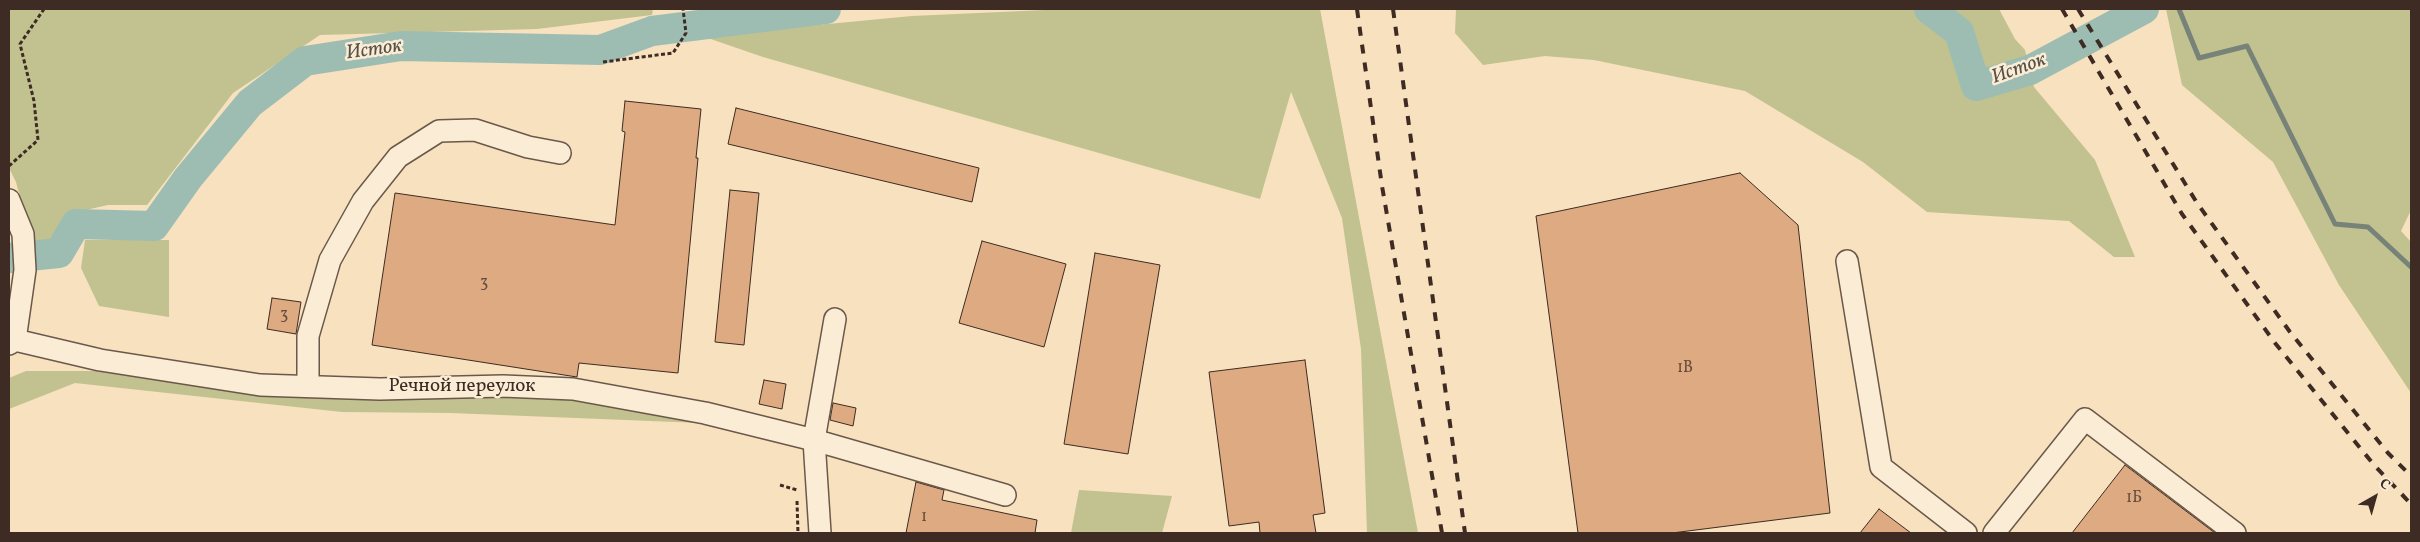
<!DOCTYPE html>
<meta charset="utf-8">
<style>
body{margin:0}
#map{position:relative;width:2420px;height:542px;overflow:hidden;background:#f7e1be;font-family:Vollkorn,serif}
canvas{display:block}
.frame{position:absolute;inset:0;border:10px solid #3e2b23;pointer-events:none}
.north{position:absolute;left:2350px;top:472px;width:50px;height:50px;-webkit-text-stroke:4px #faecd5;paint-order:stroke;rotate:38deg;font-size:14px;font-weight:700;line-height:20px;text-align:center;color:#3e2b23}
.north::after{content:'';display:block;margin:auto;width:18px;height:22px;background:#3e2b23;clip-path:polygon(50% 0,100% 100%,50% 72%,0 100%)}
</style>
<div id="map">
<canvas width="2420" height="542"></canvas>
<div class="frame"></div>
<div class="north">С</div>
</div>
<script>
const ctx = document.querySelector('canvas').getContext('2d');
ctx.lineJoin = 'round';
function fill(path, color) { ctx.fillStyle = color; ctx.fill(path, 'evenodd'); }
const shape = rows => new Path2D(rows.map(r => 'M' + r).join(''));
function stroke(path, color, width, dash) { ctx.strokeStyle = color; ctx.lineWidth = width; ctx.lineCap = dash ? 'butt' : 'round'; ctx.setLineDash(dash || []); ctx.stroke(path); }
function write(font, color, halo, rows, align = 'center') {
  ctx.font = font + ' Vollkorn,serif'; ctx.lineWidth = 5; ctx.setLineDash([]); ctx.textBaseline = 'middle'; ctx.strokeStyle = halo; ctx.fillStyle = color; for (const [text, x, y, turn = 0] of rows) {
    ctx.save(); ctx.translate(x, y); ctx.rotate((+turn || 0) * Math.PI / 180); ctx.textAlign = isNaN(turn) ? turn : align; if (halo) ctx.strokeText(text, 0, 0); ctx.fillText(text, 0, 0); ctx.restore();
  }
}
fill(shape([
 [9,9,653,9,652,15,537,29,320,35,233,93,147,205,108,205,68,214,47,244,33,246,16,182,9,168],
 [1067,9,1320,9,1418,533,1367,533,1361,349,1342,218,1291,92,1260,199,763,57,702,36,912,16],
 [1456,9,1999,9,2015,39,2025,50,2034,87,2095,160,2135,257,2114,257,2069,221,1927,212,1863,162,1745,91,1594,60,1545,56,1483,65,1455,33],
 [2166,9,2411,9,2411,210,2401,231,2411,242,2411,393,2339,285,2273,162,2182,85],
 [85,240,169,240,169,317,99,306,81,268],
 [26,371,98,371,164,377,503,386,705,413,701,423,451,413,342,412,75,383,9,409,9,378],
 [1079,490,1172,496,1162,533,1071,533]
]), '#c1c28f');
stroke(shape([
 [2179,9,2199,58,2247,46,2335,224,2368,227,2411,267]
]), '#778379', 5);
stroke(shape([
 [1929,9,1959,32,1976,86,2030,70,2144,9],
 [9,258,59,253,76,224,154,226,188,178,250,103,305,61,401,46,600,50,652,31,826,9]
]), '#9dbdb3', 30);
const building = shape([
 [625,101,701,109,696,158,698,158,678,373,579,363,577,377,372,345,395,193,615,225,625,132,622,131,625,101],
 [736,108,979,168,972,202,728,144,736,108],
 [1740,173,1798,225,1830,513,1672,533,1578,533,1536,216,1740,173],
 [730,190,759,193,744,345,715,342,730,190],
 [982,241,1066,264,1044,347,959,323,982,241],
 [1095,253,1160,265,1128,454,1064,444,1095,253],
 [272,298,301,302,296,334,267,329,272,298],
 [1305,360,1325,513,1313,515,1316,533,1260,533,1259,522,1229,526,1209,372,1305,360],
 [764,380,786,384,782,409,759,404,764,380],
 [833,403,856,408,853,426,830,420,833,403],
 [2125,465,2215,533,2072,533,2125,465],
 [916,482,944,490,942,500,1037,520,1035,533,906,533,916,482],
 [1879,509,1911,533,1860,533,1879,509]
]);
fill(building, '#ddaa82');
stroke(building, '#3e2b23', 1);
const minor = shape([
 [9,200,23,234,25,270,15,340,9,344],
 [1847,261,1881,467,1966,533],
 [835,319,814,440,1005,495],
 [15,340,100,360,260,385,380,389,503,386,573,389,705,413,814,440,820,533],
 [308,386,308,336,330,260,363,201,398,157,439,131,475,130,528,147,560,153],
 [1994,533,2085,419,2235,533]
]);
stroke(minor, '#6c584a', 24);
stroke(shape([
 [603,62,673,53,686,33,683,9],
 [9,166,38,140,34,101,20,44,44,9],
 [780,485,797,490],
 [797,501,798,533]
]), '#3e2b23', 3, [4, 2.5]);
stroke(minor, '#faecd5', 21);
stroke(shape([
 [1357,9,1382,186,1442,533],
 [1393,9,1465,533],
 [2062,9,2182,214,2275,343,2374,465,2411,504],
 [2078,9,2197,203,2290,332,2388,453,2411,476]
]), '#3e2b23', 4, [9, 9]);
write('16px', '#664b3b', null, [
 ["3",484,284],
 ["3",284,316],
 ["1В",1685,369],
 ["1Б",2134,499],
 ["1",924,518]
]);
write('19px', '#3e2b23', '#faecd5', [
 ["Речной переулок",462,388]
]);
write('italic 20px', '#565047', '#faecd5', [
 ["Исток",374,51,-8],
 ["Исток",2019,70,-20]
]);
</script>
